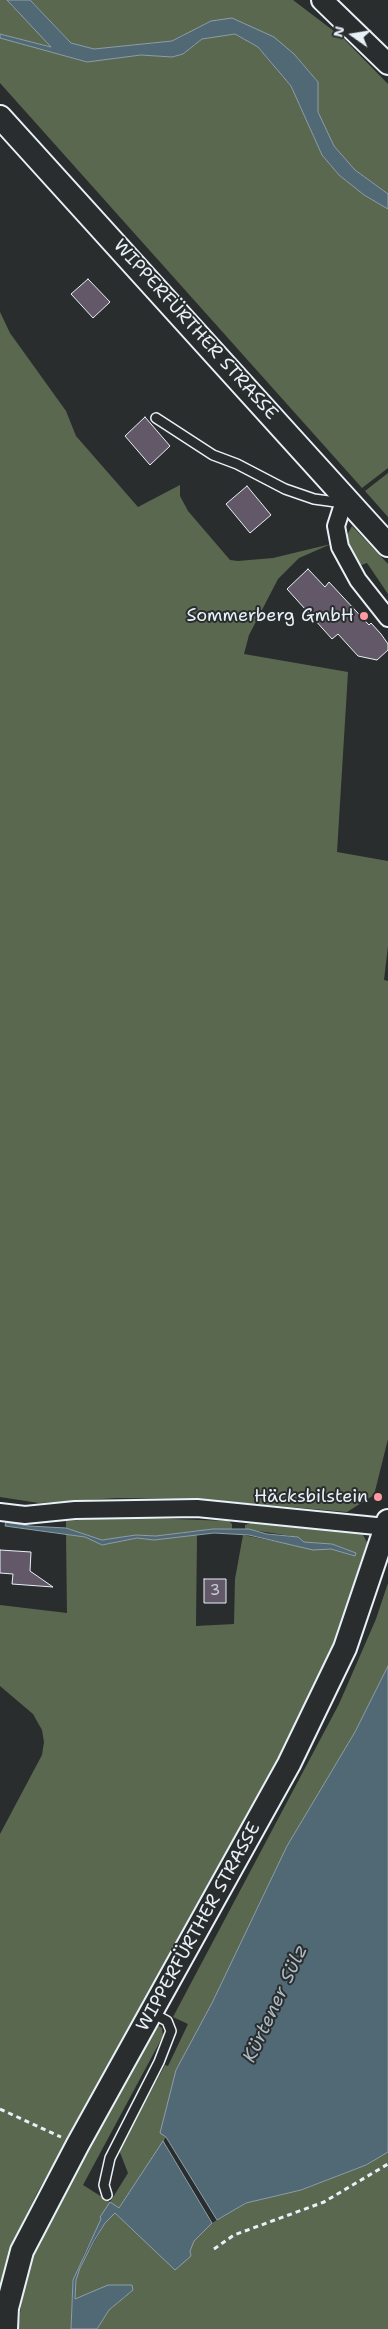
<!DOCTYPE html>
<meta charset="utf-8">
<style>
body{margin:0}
#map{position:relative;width:388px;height:2329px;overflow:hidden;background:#2a2d2e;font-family:"Shantell Sans",sans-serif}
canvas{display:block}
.north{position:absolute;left:328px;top:10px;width:50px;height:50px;-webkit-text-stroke:4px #2a2d2e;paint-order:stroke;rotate:283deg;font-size:14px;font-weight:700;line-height:20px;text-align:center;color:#e8f1f8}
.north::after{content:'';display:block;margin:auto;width:18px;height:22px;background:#e8f1f8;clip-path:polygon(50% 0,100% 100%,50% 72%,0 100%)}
</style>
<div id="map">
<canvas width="388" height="2329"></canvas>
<div class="north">N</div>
</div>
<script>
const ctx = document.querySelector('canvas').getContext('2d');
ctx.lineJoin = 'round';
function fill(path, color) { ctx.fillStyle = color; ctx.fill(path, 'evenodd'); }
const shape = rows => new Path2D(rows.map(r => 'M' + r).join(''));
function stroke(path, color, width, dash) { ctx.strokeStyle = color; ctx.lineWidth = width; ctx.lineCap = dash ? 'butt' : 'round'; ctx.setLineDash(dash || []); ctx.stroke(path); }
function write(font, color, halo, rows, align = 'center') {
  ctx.font = font + ' "Shantell Sans",sans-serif'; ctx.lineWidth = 4; ctx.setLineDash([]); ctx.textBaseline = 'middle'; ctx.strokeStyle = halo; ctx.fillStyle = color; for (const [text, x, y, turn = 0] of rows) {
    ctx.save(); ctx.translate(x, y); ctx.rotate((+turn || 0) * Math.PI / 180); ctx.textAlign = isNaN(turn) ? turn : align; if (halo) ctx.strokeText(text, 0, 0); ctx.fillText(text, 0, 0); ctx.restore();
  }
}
fill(shape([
 [0,0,7,0,52,47,0,34],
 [30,0,293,0,343,38,388,84,388,194,355,170,334,146,318,112,318,82,294,54,211,21,172,41,94,49,71,43],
 [235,34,258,47,291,86,322,155,339,175,364,195,388,209,388,468,362,488,0,83,0,38,87,62,141,55,172,57,183,54,202,39],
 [0,312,10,333,66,411,76,436,138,507,180,485,180,496,188,511,230,560,238,561,273,558,331,544,299,558,278,579,249,635,244,654,348,672,337,852,388,861,388,946,384,980,388,981,388,1439,374,1495,347,1512,199,1499,117,1498,39,1503,0,1497],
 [388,473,388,517,365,491],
 [352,526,388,564,388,594,367,563,356,567,345,539],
 [116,1517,229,1521,232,1524,232,1530,213,1529,156,1536,136,1535,102,1540,66,1528,66,1521],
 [251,1523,354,1531,362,1533,369,1546,344,1622,290,1740,148,1998,37,2193,14,2240,0,2286,0,1834,42,1755,44,1742,42,1730,33,1714,0,1686,0,1605,67,1613,66,1534,85,1537,102,1545,137,1538,154,1540,197,1535,196,1626,234,1624,235,1579,243,1535,313,1549,331,1549,354,1556,356,1553,332,1544,304,1542,298,1537,245,1529,245,1525],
 [388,1583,388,1666,355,1732,287,1846,212,2003,176,2070,166,2137,119,2208,102,2219,85,2252,73,2280,71,2329,18,2329,24,2283,43,2226,157,2025,162,2028,163,2036,83,2185,110,2202,128,2173,119,2150,165,2065,168,2066,188,2024,173,2017,339,1704,376,1619],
 [388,2152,388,2329,97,2329,109,2310,133,2290,75,2300,76,2280,80,2268,105,2223,115,2213,186,2259,191,2256,190,2251,194,2241,212,2223,246,2203,301,2190,366,2165]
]), '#5b6850');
const water = shape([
 [7,0,30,0,71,43,94,49,172,41,211,21,232,18,274,37,294,54,318,82,318,112,334,146,355,170,388,194,388,209,364,195,339,175,322,155,291,86,258,47,235,34,202,39,183,54,172,57,141,55,87,62,0,38,0,34,51,47,7,0],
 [6,1522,29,1526,66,1528,102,1540,136,1535,156,1536,213,1529,249,1529,267,1534,298,1537,304,1542,332,1544,356,1553,355,1556,331,1549,313,1550,249,1535,214,1533,154,1540,137,1538,102,1545,85,1537,5,1526,6,1522],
 [388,1666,388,2152,366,2165,301,2190,246,2203,217,2220,166,2137,160,2133,176,2070,212,2003,287,1846,355,1732,388,1666],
 [163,2141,212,2223,194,2241,190,2251,191,2256,175,2270,115,2213,105,2223,94,2241,80,2268,76,2280,75,2299,108,2285,132,2285,133,2290,109,2310,97,2329,71,2329,73,2280,101,2219,100,2217,110,2202,119,2208,163,2141]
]);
fill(water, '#516875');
stroke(water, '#8d9fa9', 1);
const building = shape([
 [88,279,110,302,93,318,71,294,88,279],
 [145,417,170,446,150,465,125,436,145,417],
 [247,486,271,515,250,533,226,504,247,486],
 [308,569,325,587,329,582,369,625,371,623,381,634,388,644,388,650,377,660,358,656,338,634,332,639,287,589,308,569],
 [0,1550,31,1552,30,1571,53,1587,12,1584,13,1574,0,1573,0,1550],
 [204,1579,226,1579,226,1603,204,1603,204,1579]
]);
fill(building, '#625868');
stroke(building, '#e8f1f8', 1);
const service = shape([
 [156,418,213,455,237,464,285,489,314,499,343,503],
 [107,2195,104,2185,110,2158,159,2062,171,2031,167,2021,152,2013]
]);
const minor = shape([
 [345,498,336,526,340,547,358,580,388,618],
 [0,1512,25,1515,75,1510,197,1508,386,1527]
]);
const tertiary = shape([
 [322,0,388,64]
]);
const secondary = shape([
 [0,117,388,545],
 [6,2329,7,2308,22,2251,78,2144,289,1764,345,1648,388,1521]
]);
stroke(service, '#e8f1f8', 12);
stroke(minor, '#e8f1f8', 20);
stroke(tertiary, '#e8f1f8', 24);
stroke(secondary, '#e8f1f8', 26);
stroke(shape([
 [0,2109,61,2137],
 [214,2249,234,2235,324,2202,388,2164]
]), '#e8f1f8', 3, [5, 4]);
stroke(service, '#2a2d2e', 9);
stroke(minor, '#2a2d2e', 16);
stroke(tertiary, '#2a2d2e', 20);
stroke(secondary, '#2a2d2e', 22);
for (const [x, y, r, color] of [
 [364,616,5,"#ff9aa2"],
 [378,1497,5,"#ff9aa2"]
]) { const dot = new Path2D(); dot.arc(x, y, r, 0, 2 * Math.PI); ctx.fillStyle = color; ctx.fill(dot); stroke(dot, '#2a2d2e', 2); }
write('15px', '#c6cbd4', null, [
 ["3",215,1591]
]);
write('18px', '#e8f1f8', '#2a2d2e', [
 ["WIPPERFÜRTHER STRASSE",195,330,48],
 ["WIPPERFÜRTHER STRASSE",199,1927,-61]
]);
write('18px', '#e8f1f8', '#2a2d2e', [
 ["Sommerberg GmbH",354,616],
 ["Häcksbilstein",368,1497]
], 'right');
write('italic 19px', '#acbac4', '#2a2d2e', [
 ["Kürtener Sülz",276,2004,-65]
]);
</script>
